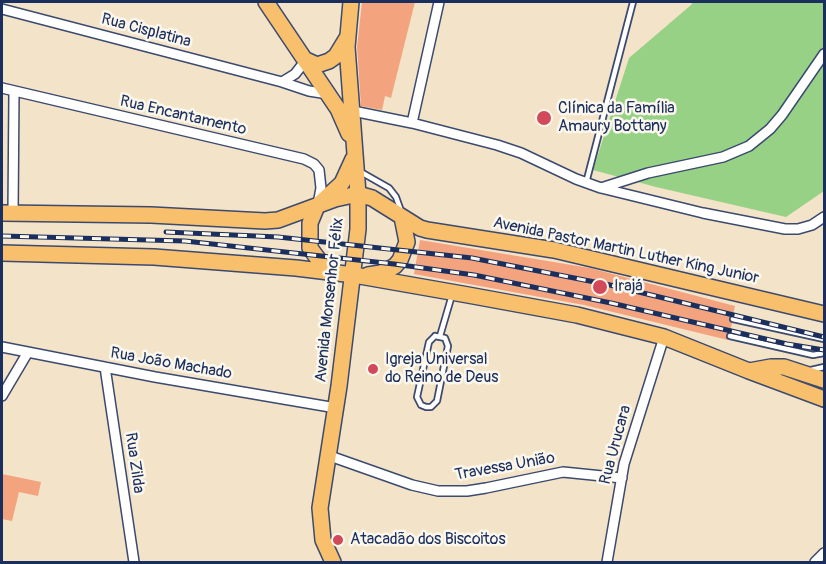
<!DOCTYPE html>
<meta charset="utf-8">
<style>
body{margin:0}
#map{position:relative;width:826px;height:564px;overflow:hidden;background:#f3e3c8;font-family:Pangolin,sans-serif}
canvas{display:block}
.frame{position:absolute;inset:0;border:3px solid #1b2f5e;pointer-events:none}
</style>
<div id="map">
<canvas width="826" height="564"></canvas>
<div class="frame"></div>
</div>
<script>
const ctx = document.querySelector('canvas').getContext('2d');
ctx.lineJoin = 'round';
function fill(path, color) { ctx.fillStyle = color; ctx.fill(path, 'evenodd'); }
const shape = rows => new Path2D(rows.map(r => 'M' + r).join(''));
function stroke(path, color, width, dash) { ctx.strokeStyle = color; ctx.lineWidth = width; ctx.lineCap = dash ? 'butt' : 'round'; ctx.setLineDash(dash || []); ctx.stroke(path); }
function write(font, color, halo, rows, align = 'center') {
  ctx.font = font + ' Pangolin,sans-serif'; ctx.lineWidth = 5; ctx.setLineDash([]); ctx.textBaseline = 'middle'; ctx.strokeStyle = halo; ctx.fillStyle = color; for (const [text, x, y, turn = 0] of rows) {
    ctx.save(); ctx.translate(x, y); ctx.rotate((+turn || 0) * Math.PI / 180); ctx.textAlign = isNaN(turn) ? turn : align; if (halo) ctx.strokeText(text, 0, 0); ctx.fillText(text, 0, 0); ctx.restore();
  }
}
fill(shape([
 [693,2,824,2,824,191,786,217,656,187,593,170,629,58,691,5]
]), '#96d185');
fill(shape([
 [362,2,415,2,391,98,385,96,382,110,361,106,357,47],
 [420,240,590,268,735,306,733,315,729,319,732,323,730,332,726,334,728,340,584,305,414,274],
 [2,474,41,482,38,496,19,492,12,521,2,519]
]), '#f4a37f');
const lane = shape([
 [359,171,389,188,396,197,401,211],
 [586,183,633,2],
 [733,319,824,339],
 [435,336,445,338,448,346,437,401,431,407,426,407,421,405,417,397,429,342,435,336],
 [440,336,452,295],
 [730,336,813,355,824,353],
 [811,370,824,367]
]);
const street = shape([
 [2,9,282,82,309,91,328,94],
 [282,82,295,74,306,60],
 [2,88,304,159,314,164,319,170,321,188,318,204],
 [353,111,412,123,497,145,521,153,576,179,601,188,703,213,785,229,798,229,812,225,824,217],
 [412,123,439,2],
 [601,188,648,173,723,157,749,146,770,129,782,115,824,54],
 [13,213,14,91],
 [2,347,155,377,336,408],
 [105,367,134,562],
 [2,396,28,352],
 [327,455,412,485,438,491,467,491,486,488,563,472,622,478],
 [607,562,624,464,664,337],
 [815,562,824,553]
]);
const primary = shape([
 [266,2,338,109,349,134],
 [306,60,317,65,329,61,336,56,347,38],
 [2,213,151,215,265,221,278,220,335,199,358,194,372,198,420,228,427,230,554,250,824,314],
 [2,253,154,257,296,268,354,275,468,295,577,315,664,337,749,371,824,399],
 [327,271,310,248,310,223,317,206,342,183,353,159],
 [368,275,381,273,395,266,400,260,407,242,402,217],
 [749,371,771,367,784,367,824,380],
 [333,562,323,540,320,508,339,386,358,229,358,194,347,47,351,2]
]);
stroke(lane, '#3b4a6e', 8);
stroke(street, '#3b4a6e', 12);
stroke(primary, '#3b4a6e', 18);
stroke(lane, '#fff', 4.5);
stroke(street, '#fff', 9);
stroke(primary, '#f8bf6c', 15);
const rail = shape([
 [166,232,278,237,472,258,610,285,824,337],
 [2,236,185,241,394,264,474,275,611,303,787,344,824,350]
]);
stroke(rail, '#1b2f5e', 5);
stroke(rail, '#fbf7ec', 3, [9]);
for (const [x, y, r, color] of [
 [544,118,8,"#d1495b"],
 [600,287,8,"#d1495b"],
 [373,369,6,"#d1495b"],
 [338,540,6,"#d1495b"]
]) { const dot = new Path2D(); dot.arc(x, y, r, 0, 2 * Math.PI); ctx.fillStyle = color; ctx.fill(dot); stroke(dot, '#fbf7ec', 2); }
write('16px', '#1b2f5e', '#fbf7ec', [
 ["Rua Cisplatina",146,31,15],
 ["Rua Encantamento",183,116,13],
 ["Avenida Pastor Martin Luther King Junior",626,251,12],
 ["Avenida Monsenhor Félix",330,300,-84],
 ["Rua João Machado",171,364,10],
 ["Rua Urucara",616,445,-75],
 ["Rua Zilda",134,463,82],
 ["Travessa União",505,467,-10]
]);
write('16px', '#1b2f5e', '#fbf7ec', [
 ["Clínica da Família",558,109],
 ["Amaury Bottany",558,127],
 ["Irajá",614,287],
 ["Igreja Universal",385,360],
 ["do Reino de Deus",385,378],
 ["Atacadão dos Biscoitos",350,540]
], 'left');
</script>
